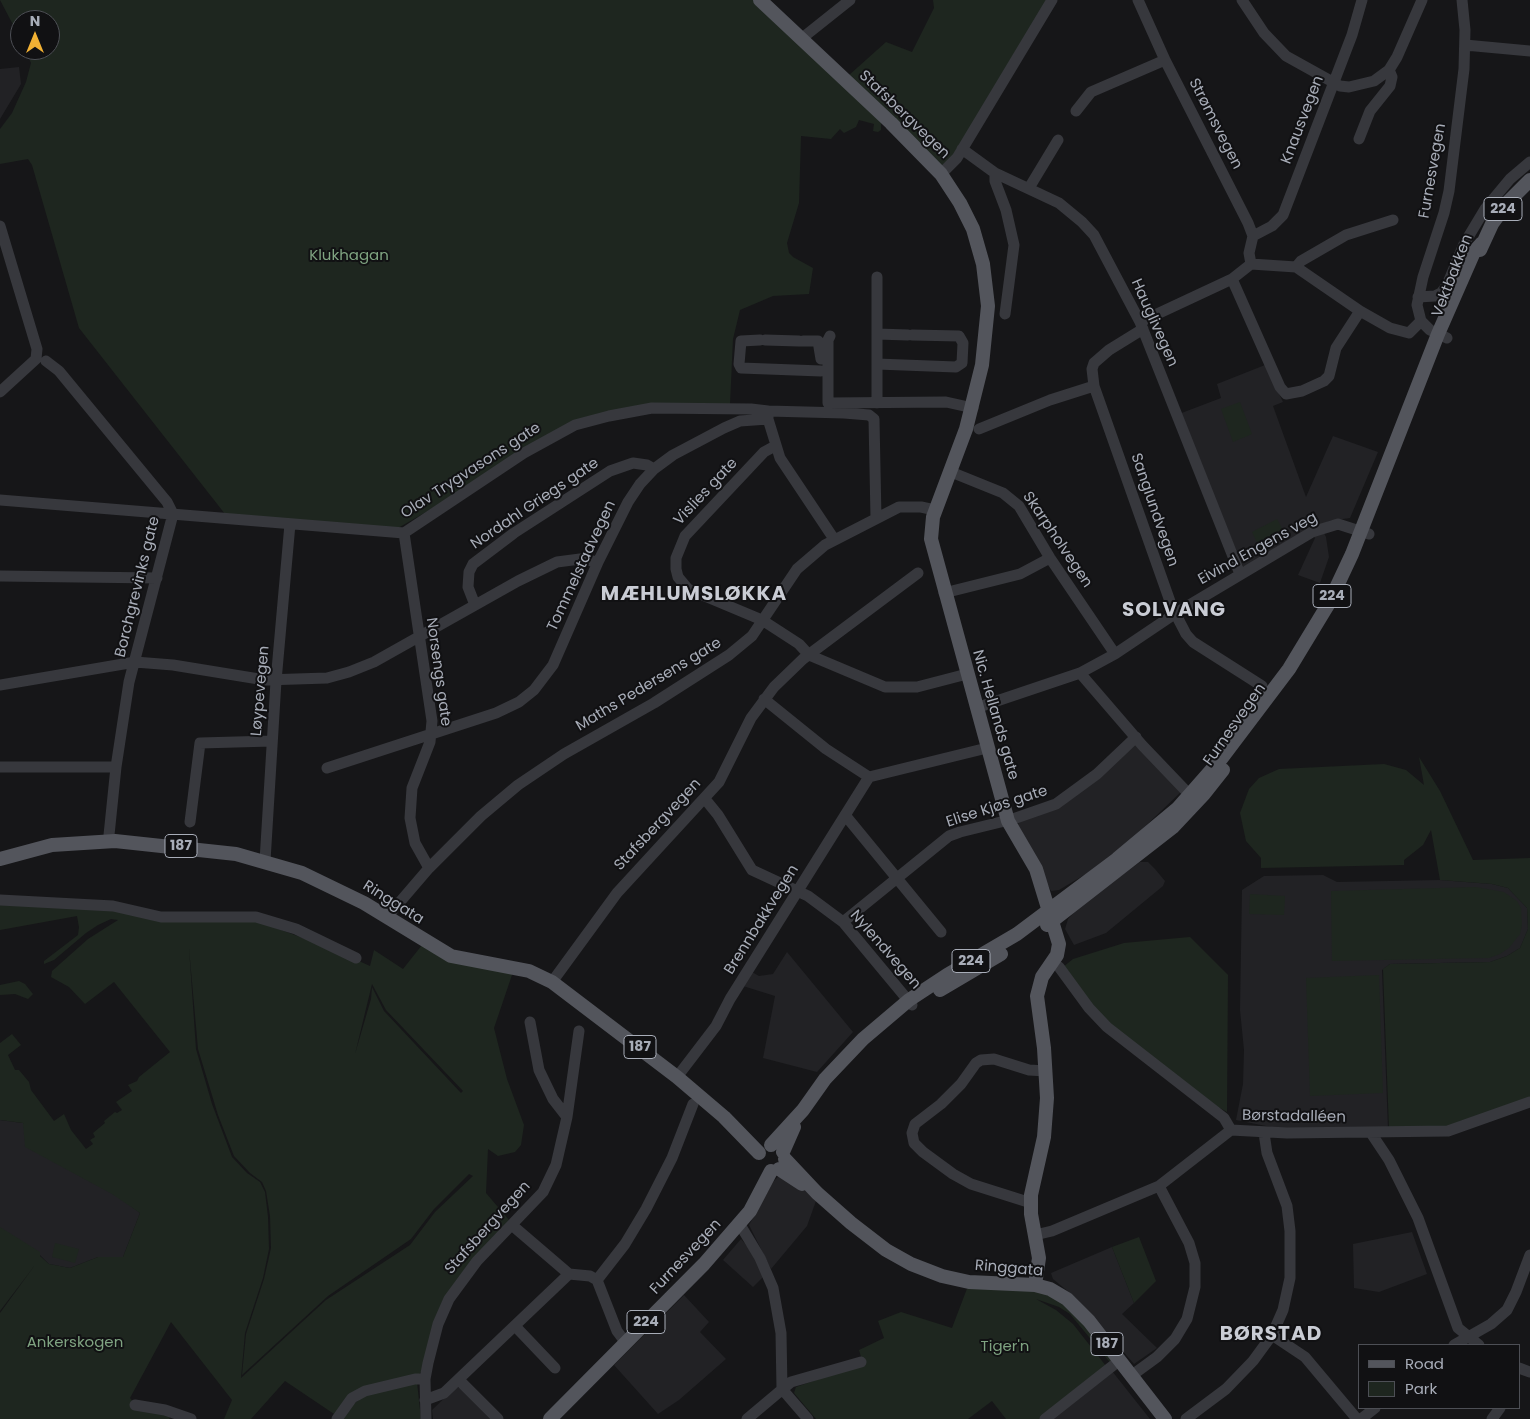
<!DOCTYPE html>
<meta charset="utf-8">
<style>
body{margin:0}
#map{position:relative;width:1530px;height:1419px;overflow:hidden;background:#161618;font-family:Poppins,sans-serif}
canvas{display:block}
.legend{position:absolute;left:1358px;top:1344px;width:162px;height:65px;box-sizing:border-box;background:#111113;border:1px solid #4d4f55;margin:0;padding:6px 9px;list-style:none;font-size:15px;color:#a8adb8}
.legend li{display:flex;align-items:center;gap:10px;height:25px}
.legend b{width:25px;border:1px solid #4d4f55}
.north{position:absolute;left:10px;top:10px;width:50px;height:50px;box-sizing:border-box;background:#111113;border:1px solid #4d4f55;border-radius:50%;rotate:0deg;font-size:14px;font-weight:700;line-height:20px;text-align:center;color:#a8adb8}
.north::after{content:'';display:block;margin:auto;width:18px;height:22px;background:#f2b134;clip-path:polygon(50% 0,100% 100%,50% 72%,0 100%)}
</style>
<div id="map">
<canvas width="1530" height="1419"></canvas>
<ul class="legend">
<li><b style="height:6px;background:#53555c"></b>Road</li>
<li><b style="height:14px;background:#1e261f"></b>Park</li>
</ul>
<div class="north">N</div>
</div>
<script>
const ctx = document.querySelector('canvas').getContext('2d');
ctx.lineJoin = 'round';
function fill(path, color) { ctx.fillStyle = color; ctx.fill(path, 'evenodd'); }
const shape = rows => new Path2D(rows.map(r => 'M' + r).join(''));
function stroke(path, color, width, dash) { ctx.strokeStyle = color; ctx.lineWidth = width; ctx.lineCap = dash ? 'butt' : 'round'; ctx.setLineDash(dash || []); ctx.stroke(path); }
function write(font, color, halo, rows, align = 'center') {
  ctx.font = font + ' Poppins,sans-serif'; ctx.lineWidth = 4; ctx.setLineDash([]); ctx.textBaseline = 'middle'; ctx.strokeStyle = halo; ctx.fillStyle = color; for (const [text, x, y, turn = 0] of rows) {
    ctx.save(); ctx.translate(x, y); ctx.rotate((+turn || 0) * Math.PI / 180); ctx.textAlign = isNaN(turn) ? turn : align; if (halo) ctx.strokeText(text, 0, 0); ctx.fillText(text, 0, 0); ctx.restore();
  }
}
fill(shape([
 [19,67,21,84,0,119,0,69],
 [1265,365,1283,402,1273,406,1306,497,1333,436,1378,452,1350,518,1329,521,1246,567,1243,566,1179,414,1221,398,1217,384],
 [1323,531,1326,537,1329,557,1320,583,1298,575,1315,538,1312,535],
 [1136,741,1182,791,1133,838,1086,874,1059,890,1051,891,1016,827,1020,821,1049,810],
 [1140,862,1148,862,1155,869,1165,881,1163,886,1106,933,1074,945,1065,929,1068,919,1082,904],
 [1323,875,1337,882,1440,880,1492,884,1508,888,1527,908,1528,929,1520,948,1507,956,1490,962,1390,964,1382,970,1388,1129,1281,1129,1236,1120,1243,1084,1244,1050,1240,1010,1242,890,1264,876],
 [787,952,853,1032,817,1072,763,1058,775,996,743,986,752,972,759,976,773,974],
 [0,1120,23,1123,140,1213,123,1257,98,1257,70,1268,49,1264,38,1253,0,1228],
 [791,1163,821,1187,807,1226,771,1269,749,1225,773,1182],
 [1412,1232,1427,1274,1379,1292,1354,1288,1353,1244],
 [741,1239,758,1259,765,1275,753,1287,723,1260],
 [1112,1247,1134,1303,1122,1314,1157,1348,1134,1364,1076,1298,1053,1279,1051,1273],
 [684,1295,709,1322,700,1332,726,1359,679,1400,658,1414,614,1365],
 [1112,1371,1150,1419,1052,1419],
 [456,1387,463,1389,494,1419,433,1419,432,1410]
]), '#222225');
fill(shape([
 [0,0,755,0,881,122,881,130,878,132,873,131,874,124,859,120,856,127,844,133,840,129,831,139,801,136,799,203,787,243,789,253,793,257,813,268,809,294,773,296,740,310,733,339,730,404,597,414,398,528,225,514,79,328,32,165,28,159,0,164,0,129,12,113,26,82,31,63,25,50,50,50,50,20,20,20,20,38],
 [933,0,1047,0,953,158,941,166,848,76,886,42,912,52,934,8],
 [1240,402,1252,434,1233,442,1221,409],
 [1277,519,1285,534,1259,547,1252,532],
 [1419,757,1440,791,1473,860,1530,858,1530,1100,1450,1127,1389,1129,1383,969,1390,964,1490,962,1507,956,1520,948,1528,929,1527,908,1508,888,1492,884,1440,880,1431,830,1423,845,1404,860,1404,865,1261,868,1261,858,1246,841,1240,813,1249,789,1259,778,1279,769,1384,764,1406,770,1424,785],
 [1476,887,1504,892,1517,901,1521,908,1522,925,1520,934,1509,948,1500,954,1489,958,1332,961,1331,891],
 [1250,894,1285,896,1284,915,1249,914],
 [0,903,254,920,330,948,370,966,374,950,403,969,422,945,513,972,494,1028,507,1079,524,1125,521,1145,515,1152,498,1156,488,1149,486,1193,509,1220,465,1270,426,1367,419,1374,378,1386,337,1416,285,1381,251,1419,224,1419,232,1400,171,1322,130,1398,138,1408,172,1414,169,1419,0,1419,0,1313,35,1265,0,1311,0,1227,40,1252,40,1256,49,1264,70,1268,98,1257,123,1257,140,1213,112,1194,25,1147,23,1123,0,1120,0,1043,12,1034,21,1045,8,1055,15,1070,19,1070,29,1082,31,1090,54,1121,64,1114,71,1130,86,1149,93,1144,90,1140,95,1137,93,1133,105,1123,104,1121,115,1112,117,1113,122,1110,116,1102,132,1091,128,1085,137,1081,139,1077,170,1052,114,982,85,1004,69,987,51,977,52,971,88,939,118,920,111,919,98,925,86,933,54,960,44,964,44,961,78,935,79,927,77,916,0,930],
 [189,948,198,1049,218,1115,234,1156,250,1173,262,1182,266,1191,270,1216,271,1248,264,1279,246,1334,242,1375,328,1296,411,1239,434,1209,469,1174,473,1176,435,1212,410,1245,326,1300,241,1378,245,1333,263,1278,269,1249,268,1217,265,1192,260,1182,247,1173,232,1157,212,1104,196,1049],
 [372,984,386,1010,463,1091,461,1093,384,1011,372,987,371,999,355,1054],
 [1190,937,1228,975,1227,1112,1211,1103,1113,1027,1090,1003,1063,967,1073,959,1124,943],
 [1379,975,1383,1093,1310,1096,1306,978],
 [19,981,25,984,33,994,28,999,15,994,0,995,0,985],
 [1139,1237,1156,1281,1134,1303,1112,1247],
 [55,1243,79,1249,75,1263,52,1257],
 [968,1286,1036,1288,1070,1306,1111,1360,1110,1362,1108,1360,1070,1314,1059,1307,1036,1299,1056,1310,1073,1324,1106,1366,1039,1419,1006,1419,992,1401,968,1419,816,1419,794,1393,796,1387,863,1364,859,1350,884,1338,878,1321,901,1312,952,1328],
 [417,1382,421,1419,340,1419,351,1404,369,1393]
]), '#1e261f');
stroke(shape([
 [1138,0,1165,60,1248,223,1253,236,1249,253,1251,264],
 [1242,0,1264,33,1286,56,1340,86,1349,87,1374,81,1389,70,1397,57,1422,0],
 [801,39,850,0],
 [1465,45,1530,51],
 [1076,111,1091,92,1165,60],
 [1359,139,1370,111,1390,86,1392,77,1389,70],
 [962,149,995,173,1059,203,1082,222,1094,235,1140,322,1240,574],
 [995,173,995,181,1006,210,1014,245,1005,314],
 [941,174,957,158,1052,0],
 [1029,188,1058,140],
 [0,226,37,349,36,359,0,392],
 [1253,236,1272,226,1283,215,1352,35,1362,0],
 [1296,267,1360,311,1390,328,1409,333,1421,321],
 [1232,279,1280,387,1286,394,1302,391,1324,381,1329,376,1336,348,1360,311],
 [1418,297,1435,296,1441,293,1447,285,1464,244,1485,209,1510,179,1530,162],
 [1140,322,1232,279,1251,264,1296,267,1301,261,1346,235,1393,220],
 [1143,329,1109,350,1094,363,1092,369,1094,386,1172,607,1186,634,1193,642,1262,686],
 [877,334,908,335],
 [830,336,828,340,828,403,946,402,973,408],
 [1447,338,1430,330,1421,321,1417,305,1423,277,1444,213,1449,191,1464,69,1465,30,1462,0],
 [760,340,741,341,739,364,741,368,821,371],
 [765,340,799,341],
 [803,341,818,341,821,359],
 [46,361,59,371,167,502,173,514,129,682,116,767,109,835],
 [877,364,956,367,962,363,963,343,959,336,912,335],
 [877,403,877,277],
 [768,411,844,413,869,415,874,419,876,518],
 [979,429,1050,400,1094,386],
 [775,446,764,452,685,536,676,558,676,569,678,577,688,589,762,620,799,644,809,655,885,687,917,687,967,674],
 [951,472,1003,493,1019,506,1050,558,1115,654],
 [0,500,404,533,524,453,575,425,609,416,652,408,751,409,768,411,768,419],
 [404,533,432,721,430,742,412,788,410,818,415,843,429,868],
 [0,576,157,578],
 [944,593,1020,574,1050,558],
 [475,605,468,587,469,572,473,564,514,533,610,471,633,463,647,465,654,469],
 [1080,673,1142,745,1185,790],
 [0,685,135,662,173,665,265,680,327,678,349,672,374,662,518,581,557,562,580,559,598,562],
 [764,699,826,749,869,777,987,748],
 [976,708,1080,673,1115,654,1176,613,1312,532,1338,524,1369,534],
 [0,767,116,767],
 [327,768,496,713,519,702,534,690,553,665,598,562,628,502,640,484,654,469,673,455,724,428,740,421,768,419,780,458,834,539],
 [705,799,718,815,752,870,808,896,843,922,912,1005],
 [845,815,941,932],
 [190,822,200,743,272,741],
 [265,861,276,681,290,524],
 [0,900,113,906,161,917,256,917,296,929,356,958],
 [387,917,429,868,481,816,518,785,564,754,654,703,729,655,752,636,797,569,825,545,899,507,921,507,935,510],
 [843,922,949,836,960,832,1013,819,1056,804,1097,774,1136,737],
 [1059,967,1089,1008,1107,1027,1224,1118,1231,1130],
 [552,982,617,893,719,782,751,718,774,687,803,659,918,573],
 [530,1022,539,1070,553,1099,567,1117],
 [677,1077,716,1026,730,999,869,777],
 [1231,1130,1287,1133,1448,1131,1530,1102],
 [1371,1133,1389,1160,1418,1218,1458,1328,1479,1345],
 [1031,1203,971,1184,953,1174,923,1152,914,1143,912,1133,915,1124,941,1104,961,1084,976,1063,981,1060,994,1059,1029,1070,1046,1071],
 [739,1223,760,1258,773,1288,781,1333,782,1389],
 [513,1226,569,1274,590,1276,597,1280,617,1331,626,1343],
 [1035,1235,1052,1231,1159,1186,1231,1130],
 [597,1280,625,1244,646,1209,672,1158,693,1104],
 [515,1326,555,1368],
 [1272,1335,1305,1357,1357,1419],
 [1454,1345,1491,1324,1507,1310,1516,1292,1530,1255],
 [1519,1368,1530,1372],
 [1131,1376,1157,1357,1175,1339,1187,1319,1195,1287,1195,1263,1189,1243,1159,1186],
 [459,1380,498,1419],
 [782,1389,808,1419],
 [425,1400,444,1393,569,1274],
 [135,1405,165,1410,191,1419],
 [337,1419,352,1398,365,1391,415,1379,425,1379],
 [426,1419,425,1379,428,1363,438,1324,449,1299,477,1261,543,1192,556,1165,567,1117,579,1031],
 [747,1419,791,1382,861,1362],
 [1045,1419,1120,1360],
 [1186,1419,1226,1389,1253,1361,1272,1335,1283,1310,1290,1278,1290,1231,1287,1206,1267,1153,1264,1133],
 [1361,1419,1375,1408],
 [1492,1419,1500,1408]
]), '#37383d', 11);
stroke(shape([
 [760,0,891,123,941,174,960,203,973,229,983,264,988,306,982,365,966,429,933,517,931,539,1008,821,1036,869,1059,944,1057,955,1042,977,1037,996,1044,1048,1047,1098,1044,1137,1031,1195,1031,1214,1039,1258,1035,1285],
 [1480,250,1492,224,1508,202,1530,180],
 [0,859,52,845,115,841,236,854,302,873,364,903,451,956,529,971,552,982,677,1077,724,1117,759,1153],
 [1047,925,1173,827,1204,794,1223,770],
 [940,990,1001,954],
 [771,1145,803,1110,825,1079,863,1039,909,1000,947,975,1017,934,1117,859,1177,809,1221,759,1289,669,1329,603,1352,554,1438,334,1474,252,1482,243],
 [783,1152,794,1127],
 [785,1159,817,1193,851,1223,886,1250,911,1264,942,1276,969,1282,1035,1285,1050,1289,1067,1299,1089,1321,1165,1419],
 [779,1169,802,1184],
 [550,1419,704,1264,750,1211,771,1171]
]), '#53555c', 14);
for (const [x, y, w] of [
 [1503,209,38],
 [1332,596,38],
 [181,846,32],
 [971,961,38],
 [640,1047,32],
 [646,1322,38],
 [1107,1344,32]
]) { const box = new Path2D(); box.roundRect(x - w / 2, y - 11.5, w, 23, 4); ctx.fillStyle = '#111113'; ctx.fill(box); stroke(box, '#a8adb8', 1); }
write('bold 14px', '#a8adb8', null, [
 ["224",1503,209],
 ["224",1332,596],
 ["187",181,846],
 ["224",971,961],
 ["187",640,1047],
 ["224",646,1322],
 ["187",1107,1344]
]);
write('15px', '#a8adb8', '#111113', [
 ["Stafsbergvegen",904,115,44],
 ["Knausvegen",1303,120,-69],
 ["Strømsvegen",1215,124,63],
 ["Furnesvegen",1433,171,-80],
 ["Vektbakken",1453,276,-69],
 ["Hauglivegen",1154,323,66],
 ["Olav Trygvasons gate",471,471,-33],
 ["Vislies gate",706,492,-47],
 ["Nordahl Griegs gate",535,504,-34],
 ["Sanglundvegen",1154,510,71],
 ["Skarpholvegen",1057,540,56],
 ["Eivind Engens veg",1258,549,-29],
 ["Tommelstadvegen",582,566,-65],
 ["Borchgrevinks gate",138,587,-76],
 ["Norsengs gate",438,672,82],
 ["Maths Pedersens gate",649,685,-31],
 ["Løypevegen",261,691,-85],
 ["Nic. Hellands gate",995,715,74],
 ["Furnesvegen",1235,725,-55],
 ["Elise Kjøs gate",997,807,-18],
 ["Stafsbergvegen",658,825,-47],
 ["Ringgata",393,903,32],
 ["Brennbakkvegen",762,920,-58],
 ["Nylendvegen",885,950,49],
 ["Børstadalléen",1294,1117,1],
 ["Stafsbergvegen",488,1228,-48],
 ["Furnesvegen",686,1257,-47],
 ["Ringgata",1009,1269,5]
]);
write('15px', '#7fa381', '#111113', [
 ["Klukhagan",349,256],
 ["Ankerskogen",75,1343],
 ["Tiger'n",1005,1347]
]);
ctx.letterSpacing = '1px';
write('bold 20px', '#c9ccd4', '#111113', [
 ["MÆHLUMSLØKKA",694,595],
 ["SOLVANG",1174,611],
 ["BØRSTAD",1271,1335]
]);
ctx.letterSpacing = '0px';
</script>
